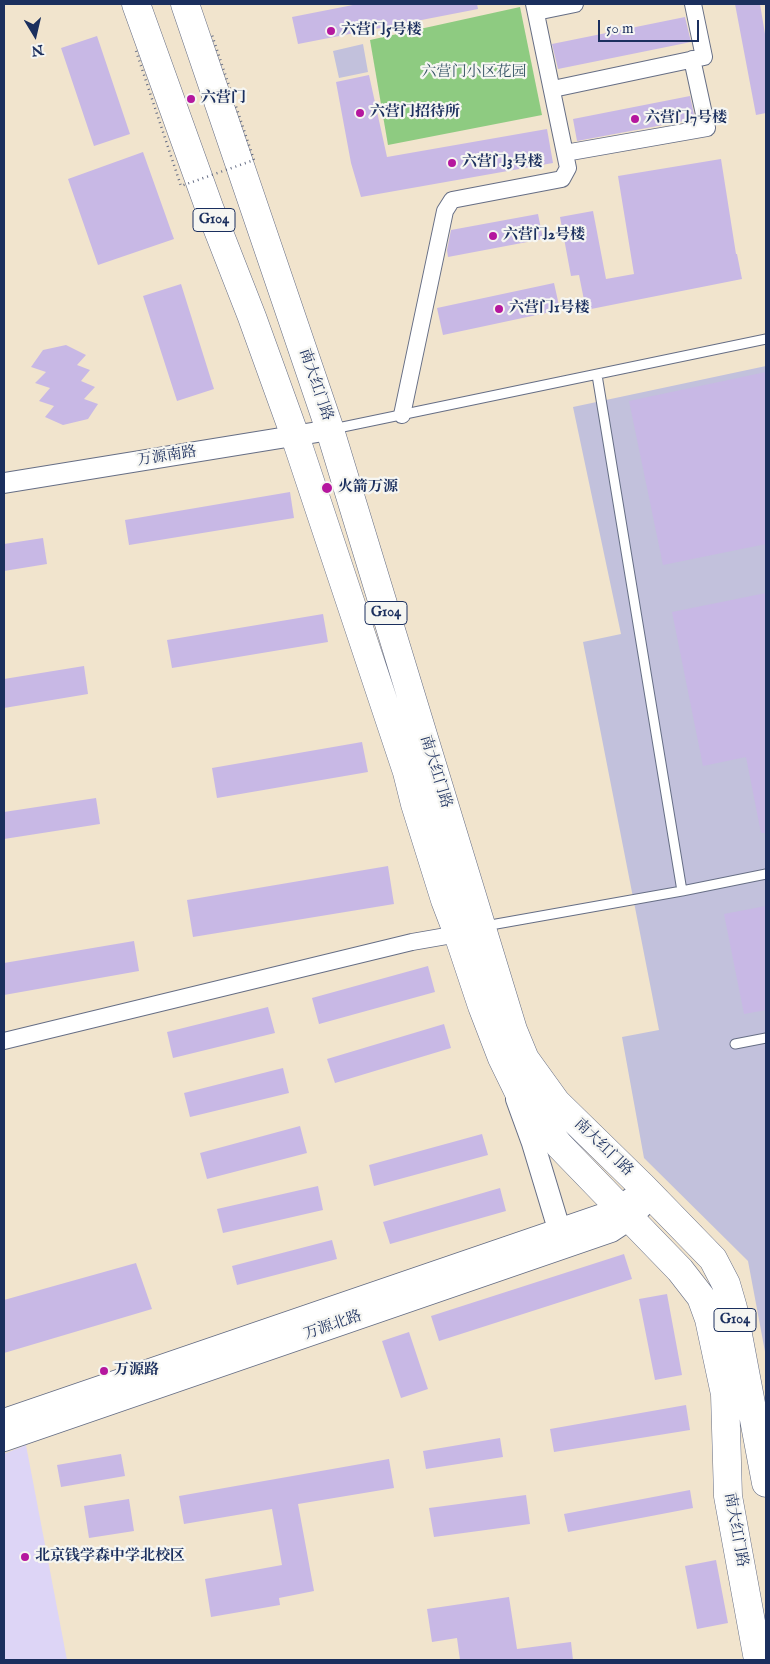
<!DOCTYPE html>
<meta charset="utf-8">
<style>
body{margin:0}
#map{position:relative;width:770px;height:1664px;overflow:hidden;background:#f1e4cd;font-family:"IM FELL English",serif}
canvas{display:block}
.frame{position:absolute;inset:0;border:5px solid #1b2f5e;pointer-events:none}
.north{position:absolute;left:10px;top:10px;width:50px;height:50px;-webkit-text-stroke:4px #f6f6f2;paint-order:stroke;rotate:171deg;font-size:14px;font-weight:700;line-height:20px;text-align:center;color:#1b2f5e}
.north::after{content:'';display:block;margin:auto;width:18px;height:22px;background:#1b2f5e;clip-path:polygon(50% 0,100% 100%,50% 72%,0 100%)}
.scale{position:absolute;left:598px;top:20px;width:101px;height:22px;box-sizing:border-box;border:2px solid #1b2f5e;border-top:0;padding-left:6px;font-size:15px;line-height:18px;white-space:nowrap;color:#1b2f5e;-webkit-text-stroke:4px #f6f6f2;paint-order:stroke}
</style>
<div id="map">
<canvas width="770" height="1664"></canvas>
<div class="frame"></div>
<div class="north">N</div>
<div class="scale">50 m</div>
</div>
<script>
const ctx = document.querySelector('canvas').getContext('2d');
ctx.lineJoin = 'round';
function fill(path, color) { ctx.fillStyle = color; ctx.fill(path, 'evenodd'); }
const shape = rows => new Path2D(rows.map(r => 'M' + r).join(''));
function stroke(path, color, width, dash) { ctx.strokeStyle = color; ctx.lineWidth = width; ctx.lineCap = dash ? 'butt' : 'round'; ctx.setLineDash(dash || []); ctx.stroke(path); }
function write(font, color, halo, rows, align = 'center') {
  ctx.font = font + ' "IM FELL English","Noto Serif SC",serif'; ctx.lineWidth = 4.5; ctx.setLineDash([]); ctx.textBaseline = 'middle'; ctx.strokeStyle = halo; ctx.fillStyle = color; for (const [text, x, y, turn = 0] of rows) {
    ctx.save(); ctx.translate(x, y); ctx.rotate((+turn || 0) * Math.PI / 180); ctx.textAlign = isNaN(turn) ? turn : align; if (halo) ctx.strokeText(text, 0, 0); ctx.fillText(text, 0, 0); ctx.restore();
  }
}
fill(shape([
 [26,1445,67,1660,4,1660,4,1454]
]), '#ddd5f6');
fill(shape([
 [363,44,368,72,339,78,333,51],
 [766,366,766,1357,748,1261,644,1158,622,1037,659,1030,583,642,621,634,573,407]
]), '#c2c1dc');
fill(shape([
 [520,7,542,115,388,145,370,40]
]), '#8ecb81');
fill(shape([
 [358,4,477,4,478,9,298,44,292,17],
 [735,4,760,4,766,40,766,113,756,115],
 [685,17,691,42,558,69,552,44],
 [97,36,130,134,94,146,61,48],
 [369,75,387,157,547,129,553,163,361,197,351,163,336,82],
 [690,96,695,119,577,141,573,119],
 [143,152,174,239,98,265,68,179],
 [721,159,736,254,737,254,742,279,586,310,579,275,571,276,560,217,593,211,606,279,634,274,618,176],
 [538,214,543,239,448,257,447,250,451,230],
 [554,283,560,310,443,335,437,308],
 [181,284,214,389,177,401,143,296],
 [66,345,86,355,77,365,90,370,81,381,95,387,84,399,98,404,88,419,63,425,45,417,54,406,39,401,50,388,35,383,46,372,31,367,43,350],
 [766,372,766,544,663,565,629,401],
 [290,492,294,518,129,545,125,520],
 [43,538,47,564,4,571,4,544],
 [766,593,766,833,761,833,746,757,703,766,672,612],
 [323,614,328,642,172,668,167,640],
 [84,666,88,694,4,708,4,679],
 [362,742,368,772,217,798,212,768],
 [96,798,100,824,4,839,4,812],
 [388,866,394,904,193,937,187,900],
 [766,906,766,1010,744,1014,724,914],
 [134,941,139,971,4,995,4,963],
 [428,966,435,992,319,1024,312,998],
 [268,1007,275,1033,173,1058,167,1032],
 [444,1024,451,1048,335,1083,327,1059],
 [283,1068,289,1093,190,1117,184,1093],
 [300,1126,307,1153,207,1179,200,1153],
 [482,1134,488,1155,374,1186,369,1165],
 [318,1186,323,1210,223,1233,217,1209],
 [500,1188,506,1211,390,1244,383,1222],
 [332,1240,337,1259,237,1285,232,1266],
 [624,1254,632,1279,439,1341,431,1316],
 [136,1263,152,1309,4,1353,4,1300],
 [667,1294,682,1375,655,1380,639,1299],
 [409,1332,428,1389,401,1398,382,1341],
 [686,1405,690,1430,554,1452,550,1429],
 [500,1438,503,1457,426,1469,423,1451],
 [121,1454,125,1476,61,1487,57,1465],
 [389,1459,394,1488,298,1504,314,1591,279,1598,280,1605,211,1617,205,1579,282,1565,272,1509,184,1524,179,1496],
 [690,1490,693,1508,568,1532,564,1514],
 [526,1495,530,1524,434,1537,429,1508],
 [129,1499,134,1531,89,1538,84,1506],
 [716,1560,728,1623,697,1629,685,1566],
 [509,1597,517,1649,571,1642,573,1660,460,1660,457,1638,432,1642,427,1609]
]), '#c8b8e5');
const service = shape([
 [597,375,682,891,766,874],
 [333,429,766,339],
 [485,926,682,891],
 [735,1044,766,1038]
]);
const minor = shape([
 [536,12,575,4],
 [553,89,704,57,693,4],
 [565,153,707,128,692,59],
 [402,415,445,211,452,200,562,179,568,168,534,4],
 [4,1041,412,942,458,934]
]);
const tertiary = shape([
 [4,483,330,430]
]);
const secondary = shape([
 [517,1099,533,1143,559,1229],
 [4,1420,620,1209,631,1199],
 [4,1440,611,1231,629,1219,652,1196]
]);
const trunk = shape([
 [136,4,209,207,252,317,295,436,407,772,415,804,445,900,458,934,482,1006,502,1058,519,1093,530,1109,559,1145,680,1270,701,1297,709,1319,725,1394,728,1496,758,1660],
 [185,4,330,430,513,1030,525,1059,556,1102,643,1187,713,1259,726,1284,733,1308,766,1483]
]);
stroke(service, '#666e85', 11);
stroke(minor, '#666e85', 18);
stroke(tertiary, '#666e85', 22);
stroke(secondary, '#666e85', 24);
stroke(trunk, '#666e85', 29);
stroke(service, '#fff', 9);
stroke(minor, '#fff', 16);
stroke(tertiary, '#fff', 20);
stroke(secondary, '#fff', 22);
stroke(trunk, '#fff', 28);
stroke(shape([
 [136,51,181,186,254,160,211,32]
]), '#666e85', 2.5, [1, 4]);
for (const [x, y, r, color] of [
 [331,31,5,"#b5179e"],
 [191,99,5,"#b5179e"],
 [360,113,5,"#b5179e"],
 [635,119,5,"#b5179e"],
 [452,163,5,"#b5179e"],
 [493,236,5,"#b5179e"],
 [499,309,5,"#b5179e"],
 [327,488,6,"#b5179e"],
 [104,1371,5,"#b5179e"],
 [25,1557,5,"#b5179e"]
]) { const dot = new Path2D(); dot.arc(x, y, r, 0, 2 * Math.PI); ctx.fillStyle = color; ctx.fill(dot); stroke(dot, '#f6f6f2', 2); }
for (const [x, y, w] of [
 [214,220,42],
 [386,613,42],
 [735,1320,42]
]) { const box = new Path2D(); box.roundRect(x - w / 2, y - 11.5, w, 23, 4); ctx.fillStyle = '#f6f6f2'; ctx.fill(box); stroke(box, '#1b2f5e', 1); }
write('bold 14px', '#1b2f5e', null, [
 ["G104",214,220],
 ["G104",386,613],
 ["G104",735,1320]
]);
write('bold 15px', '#1b2f5e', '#f6f6f2', [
 ["六营门5号楼",341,31],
 ["六营门",201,99],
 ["六营门招待所",370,113],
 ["六营门7号楼",645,119],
 ["六营门3号楼",462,163],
 ["六营门2号楼",503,236],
 ["六营门1号楼",509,309],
 ["火箭万源",338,488],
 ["万源路",114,1371],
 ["北京钱学森中学北校区",35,1557]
], 'left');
write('15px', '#385667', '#f6f6f2', [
 ["六营门小区花园",474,73]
]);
write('15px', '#1b2f5e', '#f6f6f2', [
 ["南大红门路",315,385,71],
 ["万源南路",167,457,-9],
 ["南大红门路",435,772,73],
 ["南大红门路",603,1148,44],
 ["万源北路",333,1326,-19],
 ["南大红门路",735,1530,80]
]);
</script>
